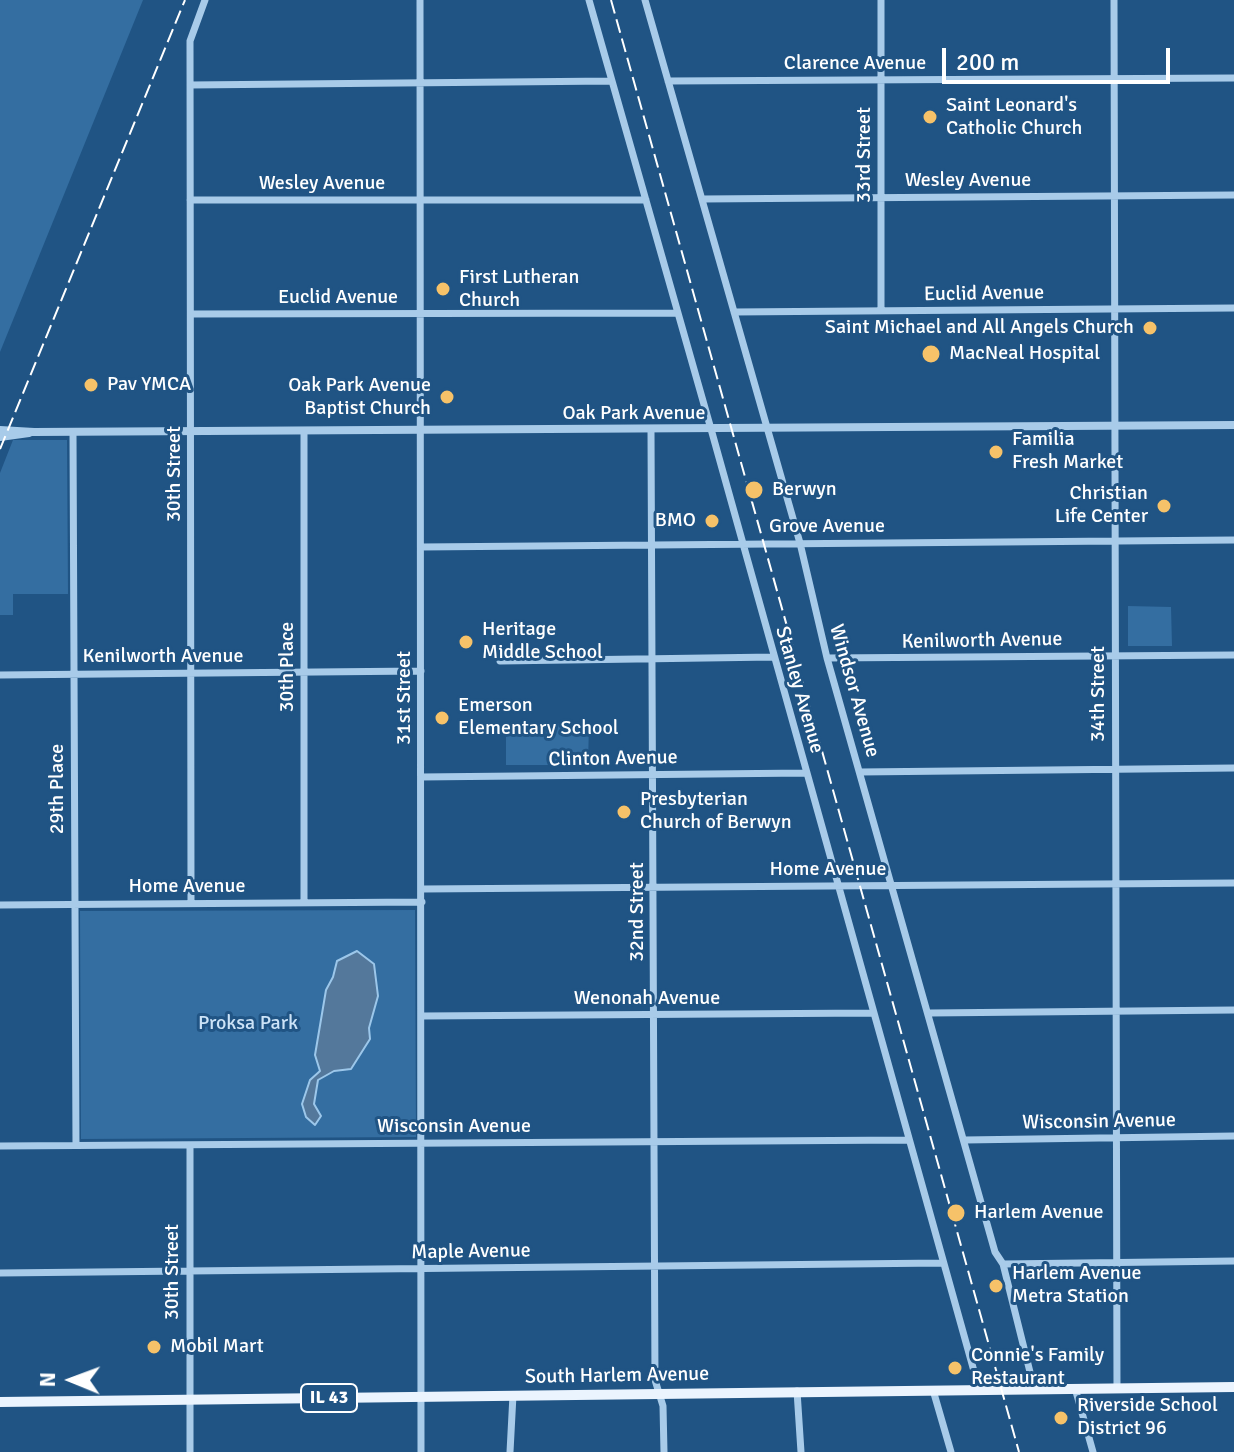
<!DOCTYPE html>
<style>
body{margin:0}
#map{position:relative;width:1234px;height:1452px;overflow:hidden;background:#205484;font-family:Signika,sans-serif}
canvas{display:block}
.north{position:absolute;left:32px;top:1340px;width:80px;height:80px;-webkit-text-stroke:6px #205484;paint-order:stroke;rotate:271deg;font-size:22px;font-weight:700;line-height:32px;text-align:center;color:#fff}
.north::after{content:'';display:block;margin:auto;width:28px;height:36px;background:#fff;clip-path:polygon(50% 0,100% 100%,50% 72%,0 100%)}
.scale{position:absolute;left:942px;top:48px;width:228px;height:36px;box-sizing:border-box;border:4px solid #fff;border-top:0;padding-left:10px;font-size:24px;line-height:28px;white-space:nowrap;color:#fff;-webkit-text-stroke:6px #205484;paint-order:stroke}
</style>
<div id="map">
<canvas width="1234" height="1452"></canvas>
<div class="north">N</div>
<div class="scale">200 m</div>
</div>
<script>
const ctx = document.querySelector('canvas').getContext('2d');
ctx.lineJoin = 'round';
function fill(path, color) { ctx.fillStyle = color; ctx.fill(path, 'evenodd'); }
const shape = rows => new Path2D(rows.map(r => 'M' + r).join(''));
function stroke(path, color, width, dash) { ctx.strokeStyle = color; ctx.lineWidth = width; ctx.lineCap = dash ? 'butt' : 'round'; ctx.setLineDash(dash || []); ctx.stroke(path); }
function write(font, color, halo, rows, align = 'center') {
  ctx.font = font + ' Signika,sans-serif'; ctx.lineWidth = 6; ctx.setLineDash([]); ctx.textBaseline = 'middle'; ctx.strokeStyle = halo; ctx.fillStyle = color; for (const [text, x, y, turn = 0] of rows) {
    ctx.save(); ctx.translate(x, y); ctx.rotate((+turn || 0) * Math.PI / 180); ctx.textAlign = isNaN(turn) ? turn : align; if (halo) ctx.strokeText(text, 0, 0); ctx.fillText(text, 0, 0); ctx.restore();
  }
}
fill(shape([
 [0,0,143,0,0,352],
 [13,440,67,440,68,594,13,594,13,615,0,615,0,473],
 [1128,606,1171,607,1172,646,1128,646],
 [506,723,589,723,588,765,506,765],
 [415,910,416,1137,81,1139,80,911]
]), '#346ea1');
const water = shape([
 [357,951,374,964,378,996,369,1028,370,1039,351,1069,334,1071,318,1080,314,1104,321,1116,315,1125,306,1117,302,1104,310,1080,320,1071,315,1055,326,990,333,977,337,961,357,951]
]);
fill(water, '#54789b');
stroke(water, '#9cc7ea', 2);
stroke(shape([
 [420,0,421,1452],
 [589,0,711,429,979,1389],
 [645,0,800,543,827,658,995,1252,1003,1264,1034,1388],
 [881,0,881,311],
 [1114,0,1117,1388],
 [668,81,1234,78],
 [190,85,612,81],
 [702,199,1234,195],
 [190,200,646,200],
 [734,312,1234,308],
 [191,314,678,313],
 [651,430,655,1380,663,1406,664,1452],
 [304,431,304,903],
 [73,432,76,1145],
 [421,547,1234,540],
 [827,658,1234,655],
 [500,661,774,657],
 [0,675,421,671],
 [860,772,1234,768],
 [421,777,806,773],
 [422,889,1234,883],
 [191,903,190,41,205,0],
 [0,905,422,902],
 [930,1013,1234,1010],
 [422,1016,873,1013],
 [965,1140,1234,1136],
 [190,1145,190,1452],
 [0,1146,907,1140],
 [1003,1264,1234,1261],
 [0,1273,942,1263],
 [1075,1388,1093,1452],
 [933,1390,951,1452],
 [797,1391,801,1452],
 [510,1452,513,1395]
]), '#a8cbe9', 7);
stroke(shape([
 [0,430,34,432,1234,425],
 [0,437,29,433]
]), '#a8cbe9', 8);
stroke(shape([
 [0,1402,1234,1387]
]), '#ebf4fe', 10);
stroke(shape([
 [611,0,1019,1452],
 [0,449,185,0]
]), '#fff', 2, [14, 6]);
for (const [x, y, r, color] of [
 [930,117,8,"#f6c269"],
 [443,289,8,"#f6c269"],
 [1150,328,8,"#f6c269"],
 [931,354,10,"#f6c269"],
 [91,385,8,"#f6c269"],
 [447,397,8,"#f6c269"],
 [996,452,8,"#f6c269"],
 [754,490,10,"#f6c269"],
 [1164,506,8,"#f6c269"],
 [712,521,8,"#f6c269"],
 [466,642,8,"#f6c269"],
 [442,718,8,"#f6c269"],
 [624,812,8,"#f6c269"],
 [956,1213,10,"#f6c269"],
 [996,1286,8,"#f6c269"],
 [154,1347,8,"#f6c269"],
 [955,1368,8,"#f6c269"],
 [1061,1418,8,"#f6c269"]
]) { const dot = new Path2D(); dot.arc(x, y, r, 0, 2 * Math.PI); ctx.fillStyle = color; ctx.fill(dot); stroke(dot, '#205484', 3); }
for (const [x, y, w] of [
 [329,1398,56]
]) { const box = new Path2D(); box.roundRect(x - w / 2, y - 14, w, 28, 6); ctx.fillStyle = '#205484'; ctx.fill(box); stroke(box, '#fff', 2); }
write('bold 18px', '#fff', null, [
 ["IL 43",329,1398]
]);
write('20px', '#fff', '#205484', [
 ["Clarence Avenue",855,64],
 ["33rd Street",865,155,-90],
 ["Wesley Avenue",968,181],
 ["Wesley Avenue",322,184],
 ["Euclid Avenue",984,294,-1],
 ["Euclid Avenue",338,298],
 ["Oak Park Avenue",634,414],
 ["30th Street",175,474,-90],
 ["Grove Avenue",827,527],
 ["Kenilworth Avenue",982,641,-1],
 ["Kenilworth Avenue",163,657],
 ["30th Place",288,667,-90],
 ["Stanley Avenue",799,690,74],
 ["Windsor Avenue",854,691,74],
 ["34th Street",1099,694,-90],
 ["31st Street",405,698,-90],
 ["Clinton Avenue",613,759,-1],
 ["29th Place",58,789,-90],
 ["Home Avenue",828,870],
 ["Home Avenue",187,887],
 ["32nd Street",638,912,-90],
 ["Wenonah Avenue",647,999],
 ["Wisconsin Avenue",1099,1122,-1],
 ["Wisconsin Avenue",454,1127],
 ["Maple Avenue",471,1252,-1],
 ["30th Street",173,1272,-90],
 ["South Harlem Avenue",617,1376,-1]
]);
write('20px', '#fff', '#205484', [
 ["Saint Leonard's",946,106],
 ["Catholic Church",946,129],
 ["First Lutheran",459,278],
 ["Church",459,301],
 ["Saint Michael and All Angels Church",1134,328,"right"],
 ["MacNeal Hospital",949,354],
 ["Pav YMCA",107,385],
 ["Oak Park Avenue",431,386,"right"],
 ["Baptist Church",431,409,"right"],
 ["Familia",1012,440],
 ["Fresh Market",1012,463],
 ["Berwyn",772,490],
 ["Christian",1148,494,"right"],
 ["Life Center",1148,517,"right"],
 ["BMO",696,521,"right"],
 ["Heritage",482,630],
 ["Middle School",482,653],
 ["Emerson",458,706],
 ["Elementary School",458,729],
 ["Presbyterian",640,800],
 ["Church of Berwyn",640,823],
 ["Harlem Avenue",974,1213],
 ["Harlem Avenue",1012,1274],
 ["Metra Station",1012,1297],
 ["Mobil Mart",170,1347],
 ["Connie's Family",971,1356],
 ["Restaurant",971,1379],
 ["Riverside School",1077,1406],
 ["District 96",1077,1429]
], 'left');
write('20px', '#cce3f7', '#205484', [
 ["Proksa Park",248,1024]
]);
</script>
